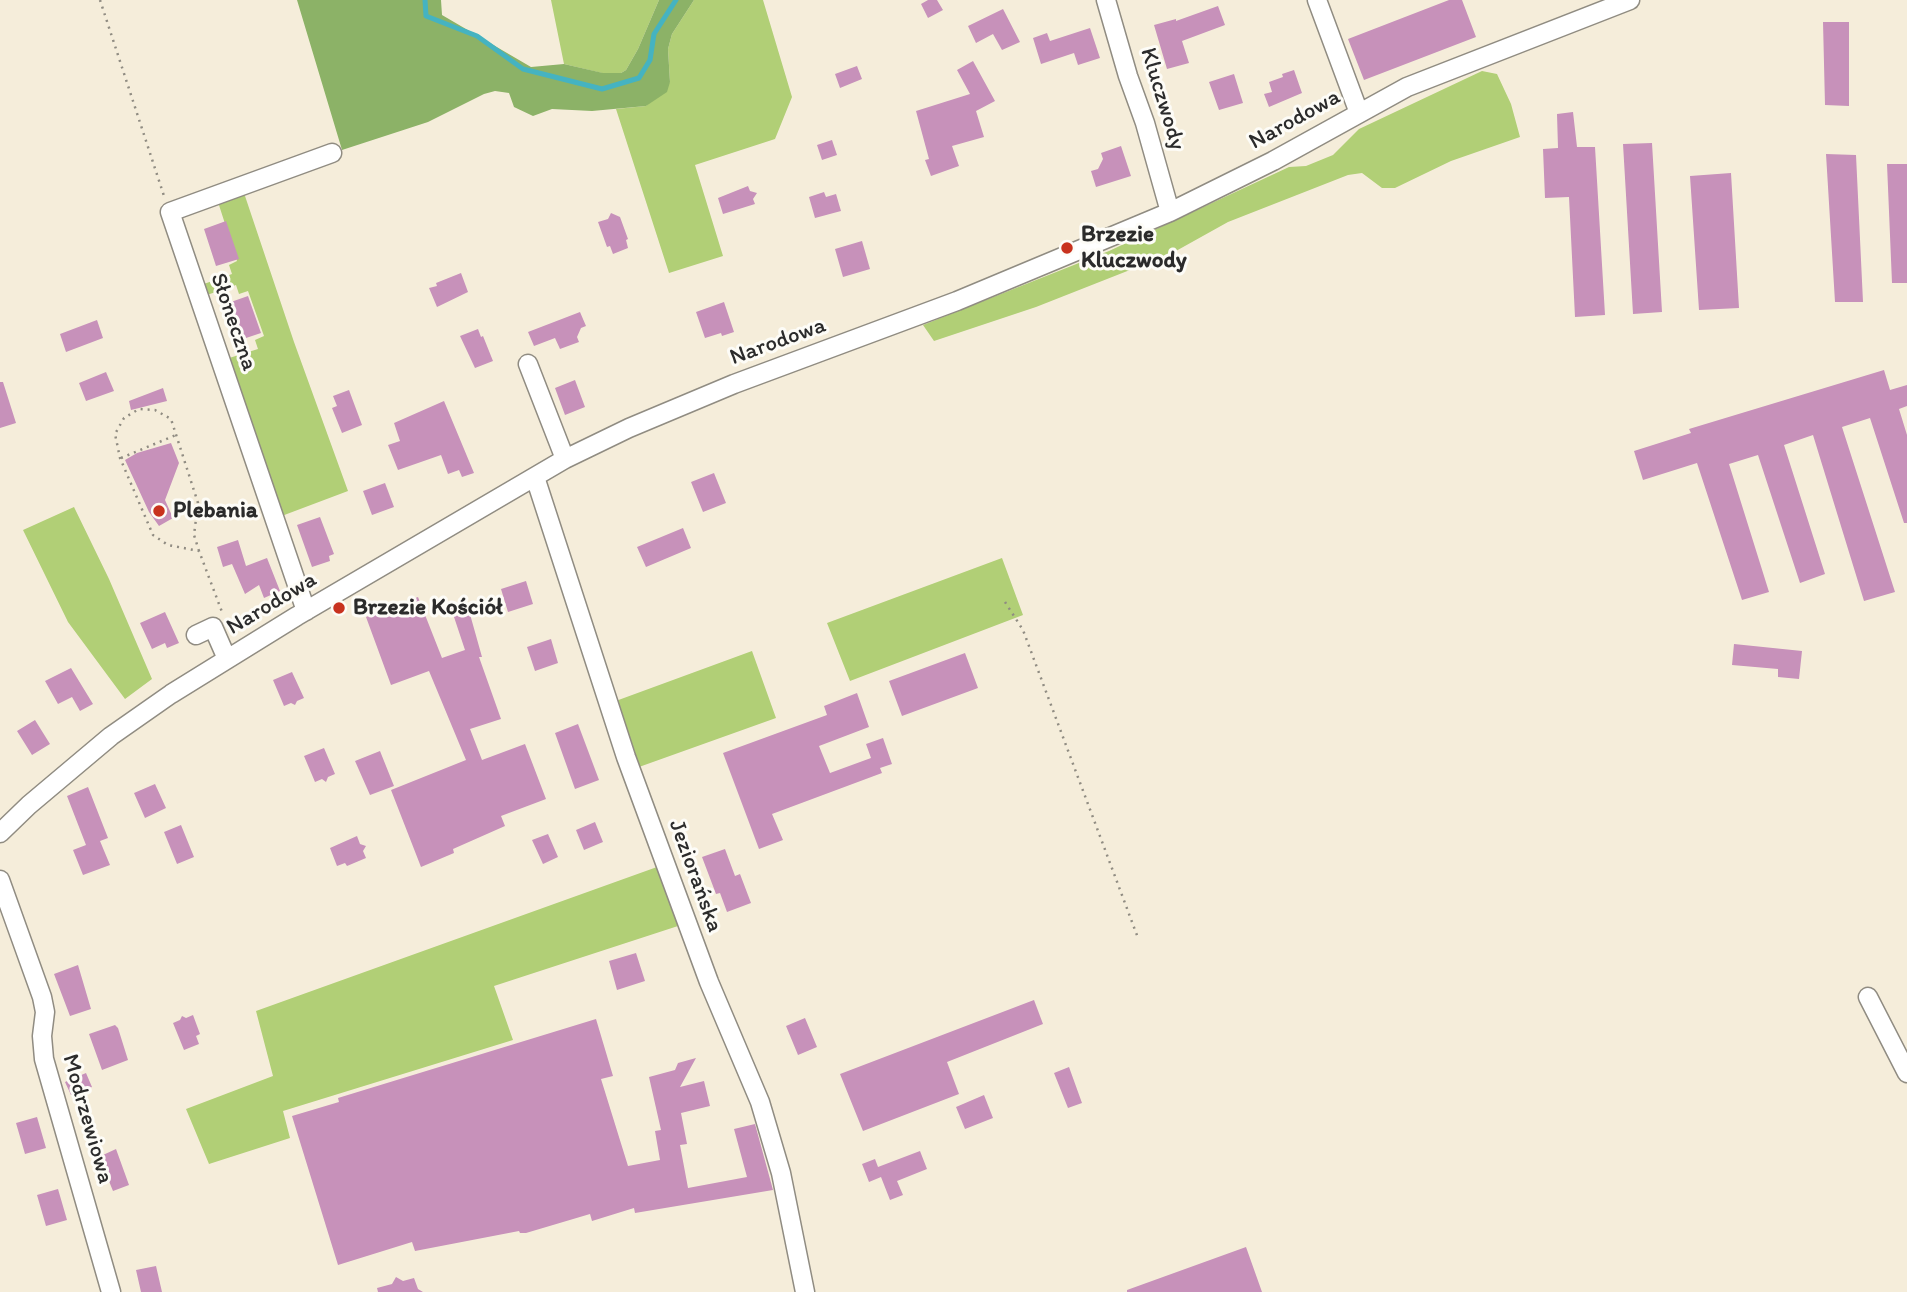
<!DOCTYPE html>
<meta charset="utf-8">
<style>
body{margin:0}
canvas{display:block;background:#f5edda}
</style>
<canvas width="1907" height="1292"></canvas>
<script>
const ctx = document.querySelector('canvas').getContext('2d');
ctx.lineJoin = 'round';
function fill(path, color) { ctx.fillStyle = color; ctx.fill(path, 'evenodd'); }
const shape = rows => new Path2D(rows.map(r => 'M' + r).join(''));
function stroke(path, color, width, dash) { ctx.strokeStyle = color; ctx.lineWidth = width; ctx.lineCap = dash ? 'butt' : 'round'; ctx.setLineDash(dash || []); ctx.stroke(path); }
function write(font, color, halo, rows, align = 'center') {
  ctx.font = font + ' Itim,sans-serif'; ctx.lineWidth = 6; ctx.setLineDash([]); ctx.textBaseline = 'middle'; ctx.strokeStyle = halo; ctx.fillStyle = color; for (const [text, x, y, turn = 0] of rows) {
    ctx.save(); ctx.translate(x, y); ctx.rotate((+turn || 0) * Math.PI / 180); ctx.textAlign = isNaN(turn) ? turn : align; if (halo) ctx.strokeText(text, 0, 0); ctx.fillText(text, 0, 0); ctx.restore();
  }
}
fill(shape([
 [551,0,659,0,638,49,626,70,621,73,602,73,564,64],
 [694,0,763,0,792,97,775,139,695,165,723,256,669,273,616,109,646,106,670,82,668,49,672,34],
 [1482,71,1497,74,1511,104,1520,137,1451,161,1395,188,1382,188,1362,173,1348,175,1228,222,1158,261,1135,268,1036,307,934,341,923,325,1109,251,1289,167,1306,166,1333,155,1359,129],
 [244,193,294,342,348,491,279,517,226,359,258,349,255,340,264,336,248,291,239,294,236,285,204,296,201,285,232,274,229,265,237,261,218,202],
 [74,507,109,579,152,679,125,699,68,622,23,530],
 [1002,558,1023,615,850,681,827,623],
 [752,651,776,718,639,767,613,702],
 [657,867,678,926,494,986,513,1040,283,1111,290,1138,209,1164,186,1109,273,1076,256,1011]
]), '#b1cf76');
fill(shape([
 [297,0,441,0,442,15,531,67,564,64,603,73,621,73,626,70,638,49,659,0,694,0,672,34,668,49,670,82,667,92,646,106,592,111,552,109,533,116,514,107,509,93,495,91,484,94,428,122,342,150]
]), '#8cb267');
stroke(shape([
 [425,0,426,16,477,36,523,69,602,89,639,78,650,60,654,34,676,0]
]), '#45b3c1', 5);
fill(shape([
 [928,0,937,0,943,10,928,18,921,4],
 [1449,0,1462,0,1476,37,1364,80,1348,39],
 [1218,6,1225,25,1182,41,1189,63,1167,69,1154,25,1176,19,1176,21],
 [1003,9,1020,42,1002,50,993,34,976,43,968,26],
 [1823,22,1849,22,1849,106,1825,105],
 [1090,28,1100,58,1078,65,1074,53,1041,64,1033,38,1047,33,1050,41],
 [973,61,995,101,976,111,984,137,952,146,959,166,931,176,925,160,929,159,916,111,970,94,957,70],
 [857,66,862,79,840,88,835,74],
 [1294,70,1302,93,1269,107,1264,94,1272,92,1269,82,1283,77,1282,74],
 [1234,74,1243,103,1219,110,1209,82],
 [1573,112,1577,147,1595,147,1605,315,1575,317,1569,197,1545,198,1543,149,1558,148,1557,114],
 [832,140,837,155,822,160,817,145],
 [1652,143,1662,312,1633,314,1623,144],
 [1121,146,1131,176,1096,187,1091,171,1098,169,1103,159,1101,153],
 [1826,154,1856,155,1863,302,1835,302],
 [1887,164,1907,164,1907,283,1892,283],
 [1731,173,1739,308,1699,310,1690,176],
 [748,186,750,191,757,193,753,199,755,204,723,214,718,198],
 [824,192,826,197,836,194,841,211,815,218,809,197],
 [611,213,620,217,628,239,626,240,628,248,613,254,610,246,607,247,598,222,608,219],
 [226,221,239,259,216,266,204,229],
 [862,241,870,269,843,277,835,249],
 [461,273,468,292,437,307,429,288,437,286,436,283],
 [248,296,261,333,240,340,228,303],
 [724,302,734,332,722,336,721,333,705,338,696,312],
 [580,312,586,326,581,328,577,337,579,342,560,349,555,338,534,346,528,332],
 [97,320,103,338,66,352,60,334],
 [478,329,481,337,483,336,493,361,475,368,460,336],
 [1884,370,1890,390,1907,385,1907,406,1899,409,1907,435,1907,523,1904,523,1870,418,1842,427,1895,592,1864,601,1813,435,1784,445,1825,574,1800,583,1758,455,1729,464,1769,592,1742,600,1697,463,1643,480,1634,451,1691,433,1689,429],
 [106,372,114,391,86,401,79,383],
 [575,380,585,407,565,415,555,388],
 [0,382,3,382,16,423,0,428],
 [163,388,167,401,131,410,129,401],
 [349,390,362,425,342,433,332,408,337,406,333,396],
 [444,401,474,473,462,477,459,470,448,474,441,455,398,470,388,445,400,441,394,423],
 [171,443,179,463,165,500,173,518,159,526,149,512,125,460,137,453],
 [714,473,726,503,703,512,691,482],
 [385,483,394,507,372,515,363,491],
 [320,517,334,554,329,556,330,561,312,567,297,525],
 [683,528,691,548,646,567,637,547],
 [238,540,246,566,267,558,280,591,264,598,259,585,245,594,232,564,223,567,217,547],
 [526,581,533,604,508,612,501,589],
 [418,597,442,658,465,650,450,605,466,600,482,657,479,657,501,719,470,729,482,760,525,744,546,799,501,816,505,826,453,849,454,853,421,867,391,790,466,760,429,671,391,685,366,617],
 [165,612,179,643,167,648,165,643,152,649,140,623],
 [551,639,558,663,535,671,527,647],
 [1734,644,1802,651,1799,679,1778,677,1778,669,1732,665],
 [965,653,978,688,902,716,889,681],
 [71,668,93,704,80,711,72,697,58,704,45,681],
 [292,672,304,698,297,701,295,705,291,703,284,706,273,680],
 [857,693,869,727,819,746,830,773,871,758,866,744,883,738,892,764,880,768,882,773,772,814,783,840,759,849,723,753,827,715,824,706],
 [35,720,50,744,32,755,17,731],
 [578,724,599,780,575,789,555,733],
 [324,748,335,774,328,777,326,782,322,779,315,782,304,756],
 [380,751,394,786,370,795,355,761],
 [155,784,166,808,145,818,134,793],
 [88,787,108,838,100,841,110,865,83,875,73,850,86,845,67,796],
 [595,822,603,842,584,850,576,830],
 [181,825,194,857,177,864,164,832],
 [548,834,558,857,543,864,532,840],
 [357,836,360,844,366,846,363,851,366,858,347,866,345,863,337,866,330,848],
 [725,849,735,876,740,874,751,903,727,912,720,893,716,894,702,857],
 [636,953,645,981,617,990,609,961],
 [78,965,91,1009,70,1016,54,974],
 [1034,1000,1043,1024,947,1062,959,1094,863,1131,840,1074],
 [193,1015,200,1034,196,1036,199,1044,184,1050,173,1023,180,1020,182,1016,186,1018],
 [805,1018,817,1047,798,1055,786,1026],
 [596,1019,613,1076,601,1079,628,1166,660,1160,655,1131,661,1130,649,1077,675,1070,678,1063,696,1058,680,1087,704,1081,710,1106,681,1113,687,1144,680,1145,688,1188,747,1177,734,1129,755,1124,773,1190,635,1213,634,1208,592,1221,590,1214,526,1233,520,1233,519,1231,415,1251,412,1242,338,1265,292,1116,339,1102,338,1098],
 [115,1025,118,1028,128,1060,102,1070,89,1034],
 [1069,1067,1082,1103,1068,1108,1054,1073],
 [86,1073,92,1087,71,1095,65,1082],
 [984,1095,993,1118,965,1129,956,1107],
 [37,1117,46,1148,25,1154,16,1123],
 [116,1149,129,1185,113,1191,104,1169,98,1168,104,1159,103,1155],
 [920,1151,927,1169,897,1181,903,1195,890,1200,881,1177,869,1182,862,1164,875,1159,878,1167],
 [58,1189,67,1220,46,1226,37,1195],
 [1246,1247,1262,1292,1127,1292,1127,1290],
 [156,1266,162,1292,141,1292,136,1270],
 [396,1277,403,1281,414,1278,418,1289,423,1292,378,1292,377,1288,392,1284]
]), '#c791ba');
const minor = shape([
 [1106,0,1128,76,1145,123,1170,212],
 [1317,0,1359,113],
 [528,364,565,459],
 [535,477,626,757,709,982,760,1102,781,1173,805,1292],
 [306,611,170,212,332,153],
 [196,635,213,627,227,659],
 [0,833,29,805,111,736,171,694,297,616,565,459,629,428,734,384,957,301,1170,212,1273,161,1407,87,1630,0],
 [0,880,42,997,45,1012,42,1036,44,1059,111,1292],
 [1868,997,1907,1073]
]);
stroke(minor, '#908c82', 21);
stroke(shape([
 [100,0,164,196],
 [121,458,176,435],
 [199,551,194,535,198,503,171,419,155,410,139,409,124,418,115,434,120,458,153,535,168,545,199,551,222,612],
 [1005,602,1023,630,1138,938]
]), '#908c82', 2.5, [2, 5]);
stroke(minor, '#fff', 18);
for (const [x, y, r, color] of [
 [1067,248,7,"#c8321e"],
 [159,511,7,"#c8321e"],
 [339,608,7,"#c8321e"]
]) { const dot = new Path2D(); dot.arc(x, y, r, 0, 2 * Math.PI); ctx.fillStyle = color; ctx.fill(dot); stroke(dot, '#fdfcf7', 2.5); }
write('23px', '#2b2b2b', '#fdfcf7', [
 ["Kluczwody",1162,99,73],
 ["Narodowa",1295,120,-29],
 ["Słoneczna",233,322,71],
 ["Narodowa",778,342,-20],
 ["Narodowa",272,604,-31],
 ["Jeziorańska",695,876,70],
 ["Modrzewiowa",87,1119,74]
]);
write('bold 23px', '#2b2b2b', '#fdfcf7', [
 ["Brzezie",1081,235],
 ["Kluczwody",1081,261],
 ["Plebania",173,511],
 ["Brzezie Kościół",353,608]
], 'left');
</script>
